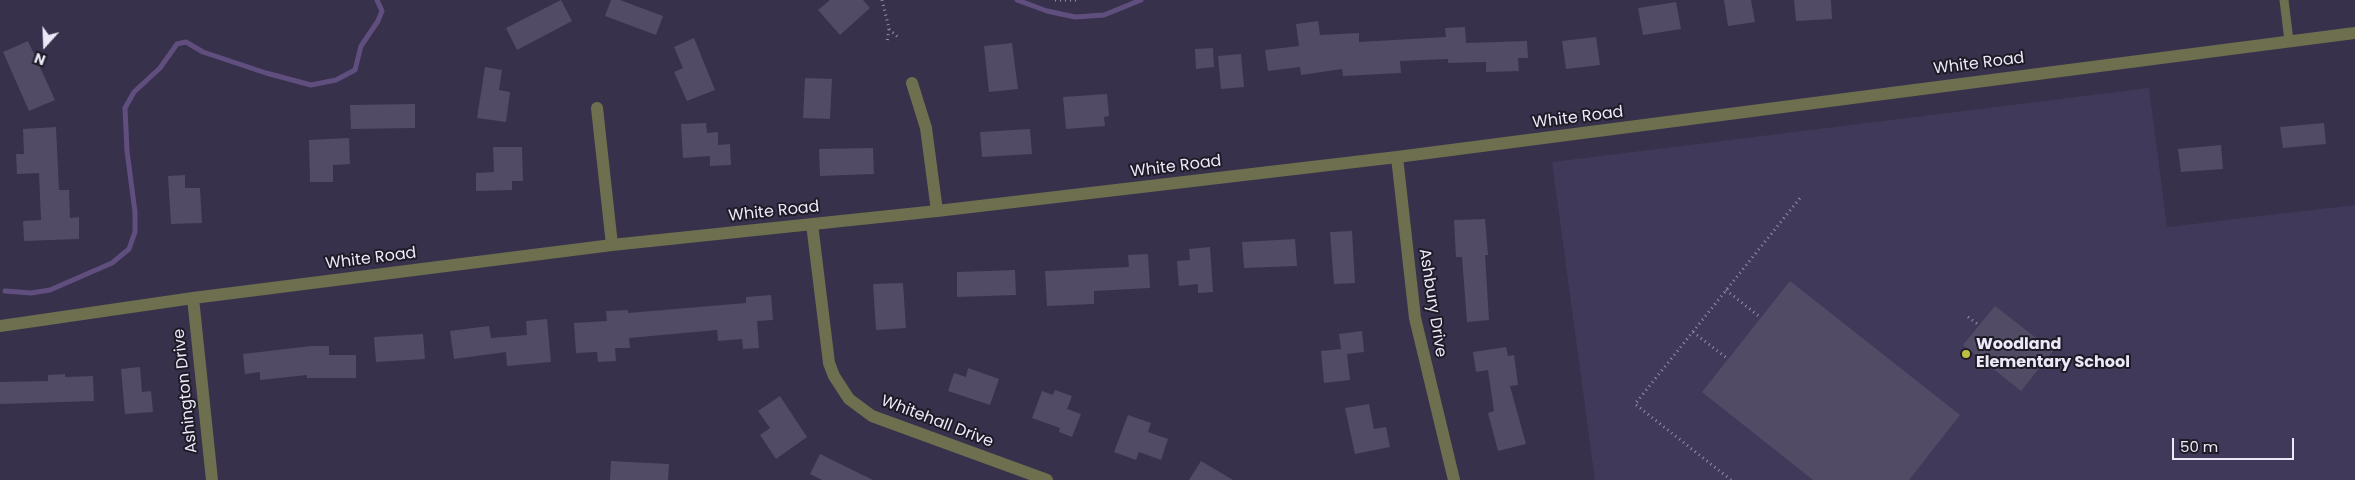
<!DOCTYPE html>
<style>
body{margin:0}
#map{position:relative;width:2355px;height:480px;overflow:hidden;background:#37314b;font-family:Poppins,sans-serif}
canvas{display:block}
.north{position:absolute;left:20px;top:20px;width:50px;height:50px;-webkit-text-stroke:4px #1e1b27;paint-order:stroke;rotate:200deg;font-size:14px;font-weight:700;line-height:20px;text-align:center;color:#ebe8f8}
.north::after{content:'';display:block;margin:auto;width:18px;height:22px;background:#ebe8f8;clip-path:polygon(50% 0,100% 100%,50% 72%,0 100%)}
.scale{position:absolute;left:2172px;top:438px;width:122px;height:22px;box-sizing:border-box;border:2px solid #ebe8f8;border-top:0;padding-left:6px;font-size:15px;line-height:18px;white-space:nowrap;color:#ebe8f8;-webkit-text-stroke:4px #1e1b27;paint-order:stroke}
</style>
<div id="map">
<canvas width="2355" height="480"></canvas>
<div class="north">N</div>
<div class="scale">50 m</div>
</div>
<script>
const ctx = document.querySelector('canvas').getContext('2d');
ctx.lineJoin = 'round';
function fill(path, color) { ctx.fillStyle = color; ctx.fill(path, 'evenodd'); }
const shape = rows => new Path2D(rows.map(r => 'M' + r).join(''));
function stroke(path, color, width, dash) { ctx.strokeStyle = color; ctx.lineWidth = width; ctx.lineCap = dash ? 'butt' : 'round'; ctx.setLineDash(dash || []); ctx.stroke(path); }
function write(font, color, halo, rows, align = 'center') {
  ctx.font = font + ' Poppins,sans-serif'; ctx.lineWidth = 4; ctx.setLineDash([]); ctx.textBaseline = 'middle'; ctx.strokeStyle = halo; ctx.fillStyle = color; for (const [text, x, y, turn = 0] of rows) {
    ctx.save(); ctx.translate(x, y); ctx.rotate((+turn || 0) * Math.PI / 180); ctx.textAlign = isNaN(turn) ? turn : align; if (halo) ctx.strokeText(text, 0, 0); ctx.fillText(text, 0, 0); ctx.restore();
  }
}
fill(shape([
 [2149,88,2167,227,2355,205,2355,480,1595,480,1552,162]
]), '#413959');
stroke(shape([
 [1017,0,1047,11,1075,17,1104,15,1141,0],
 [5,291,31,293,50,290,112,263,129,249,135,232,135,212,127,151,125,108,134,92,160,68,177,44,186,42,203,52,266,73,311,85,336,80,355,70,361,46,378,21,382,11,377,0]
]), '#604f7e', 5);
fill(shape([
 [561,0,572,21,517,50,506,28],
 [611,0,620,0,663,16,656,35,605,16],
 [830,0,863,0,870,8,840,35,818,10],
 [1724,0,1751,0,1755,22,1728,26],
 [1794,0,1831,0,1832,19,1796,21],
 [1676,2,1681,29,1643,35,1638,8],
 [1318,21,1320,35,1359,33,1359,42,1446,37,1445,28,1465,27,1466,43,1527,41,1528,58,1518,58,1519,71,1486,72,1486,62,1448,63,1448,59,1400,61,1401,73,1343,76,1342,69,1301,75,1300,67,1268,71,1265,50,1299,46,1296,24],
 [1596,37,1600,65,1566,69,1562,41],
 [694,38,715,90,687,101,674,72,683,68,674,47],
 [28,41,55,100,29,111,3,52],
 [1012,43,1018,89,989,92,984,46],
 [1213,48,1214,67,1196,69,1195,49],
 [1241,54,1244,87,1221,89,1218,56],
 [485,67,502,70,499,90,510,92,506,122,477,118],
 [805,78,832,79,830,119,803,118],
 [1107,94,1109,116,1104,117,1105,126,1066,129,1063,97],
 [415,104,415,128,351,129,350,105],
 [706,123,707,133,718,132,718,145,730,144,731,165,710,166,710,156,683,158,681,124],
 [2324,123,2326,144,2283,148,2280,127],
 [56,127,59,190,69,190,70,218,79,217,79,239,24,241,23,221,41,220,39,173,17,174,16,154,24,154,23,129],
 [1030,129,1032,154,982,157,980,132],
 [349,138,350,164,333,165,333,182,310,182,309,140],
 [2221,145,2223,169,2181,172,2178,149],
 [493,147,522,147,523,181,512,181,512,190,476,191,476,173,494,172],
 [873,148,874,174,820,176,819,149],
 [185,175,185,188,200,188,202,223,171,224,168,176],
 [1485,219,1488,255,1485,255,1489,320,1467,322,1462,257,1456,257,1454,220],
 [1352,231,1355,283,1334,284,1330,232],
 [1295,239,1297,266,1244,268,1242,242],
 [1210,247,1213,292,1198,293,1198,284,1179,286,1177,261,1190,260,1189,249],
 [1148,254,1150,288,1094,291,1094,304,1047,306,1045,271,1129,267,1128,255],
 [1015,270,1016,295,957,297,957,272],
 [1790,281,1960,415,1909,480,1813,480,1702,392],
 [903,283,906,328,876,330,873,284],
 [771,295,773,320,757,321,759,348,743,349,742,339,718,341,717,330,629,338,630,348,615,348,616,361,598,362,597,352,576,353,574,323,607,321,606,311,628,310,628,313,746,303,746,297],
 [1995,306,2053,351,2021,391,1963,345],
 [547,319,551,362,507,366,506,352,454,359,450,331,489,326,491,338,527,335,526,321],
 [1362,331,1364,352,1347,354,1350,380,1324,383,1321,351,1341,349,1339,334],
 [423,334,425,359,376,362,374,337],
 [311,346,329,346,329,355,356,355,356,378,307,378,307,375,260,380,260,372,245,374,243,354],
 [1506,347,1508,356,1514,355,1518,385,1510,386,1526,444,1498,451,1488,413,1494,411,1488,370,1476,372,1473,352],
 [140,367,142,392,151,391,153,412,125,414,121,369],
 [968,368,999,379,990,405,948,391,954,373,966,377],
 [65,374,65,377,93,376,94,401,0,404,0,382,48,381,48,375],
 [1055,390,1072,396,1067,409,1081,414,1072,437,1059,432,1060,428,1032,418,1042,391,1053,395],
 [780,396,807,437,776,459,760,435,770,428,758,411],
 [1369,404,1374,429,1386,427,1390,447,1355,454,1345,408],
 [1128,415,1151,423,1148,432,1168,439,1161,460,1139,452,1136,460,1114,452],
 [820,454,873,480,822,480,810,474],
 [611,461,669,464,668,480,610,480],
 [1201,461,1233,480,1189,480]
]), '#514b66');
stroke(shape([
 [882,0,889,28,887,43],
 [1055,0,1077,0],
 [889,29,900,39],
 [1726,290,1761,318],
 [1968,317,1979,325],
 [1693,332,1728,359],
 [1731,480,1635,404,1800,198]
]), '#9591a6', 3, [1, 4]);
stroke(shape([
 [2284,0,2289,41]
]), '#6d6f4f', 9);
stroke(shape([
 [912,83,926,128,937,211],
 [597,108,612,245],
 [1397,157,1415,318,1454,480],
 [812,224,829,363,834,376,849,399,872,416,1047,480],
 [193,298,212,480],
 [0,326,193,298,612,245,937,211,1397,157,2355,33]
]), '#6d6f4f', 12);
for (const [x, y, r, color] of [
 [1966,354,5,"#bdbf43"]
]) { const dot = new Path2D(); dot.arc(x, y, r, 0, 2 * Math.PI); ctx.fillStyle = color; ctx.fill(dot); stroke(dot, '#1e1b27', 2); }
write('16px', '#ebe8f8', '#1e1b27', [
 ["White Road",1979,64,-7],
 ["White Road",1578,118,-7],
 ["White Road",1176,167,-7],
 ["White Road",774,212,-6],
 ["White Road",371,259,-7],
 ["Ashbury Drive",1432,303,81],
 ["Ashington Drive",186,391,-96],
 ["Whitehall Drive",937,422,21]
]);
write('bold 16px', '#ebe8f8', '#1e1b27', [
 ["Woodland",1976,345],
 ["Elementary School",1976,363]
], 'left');
</script>
